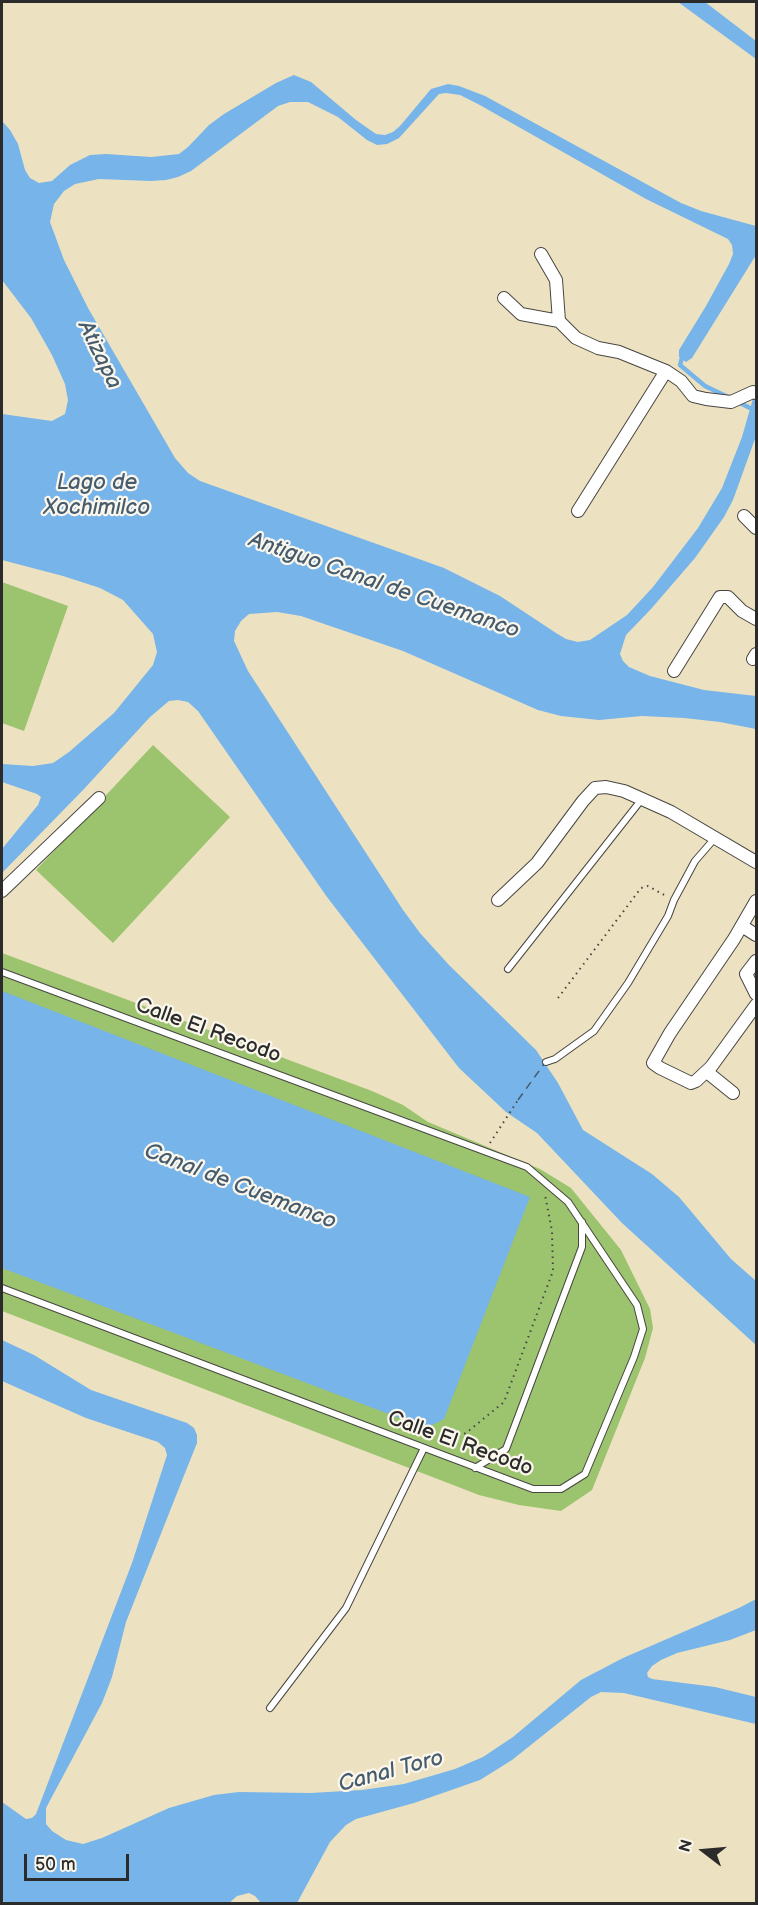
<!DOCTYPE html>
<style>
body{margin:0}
#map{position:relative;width:758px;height:1905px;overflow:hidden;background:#ece2c1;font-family:"Balsamiq Sans",sans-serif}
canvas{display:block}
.frame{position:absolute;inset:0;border:3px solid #2b2b2b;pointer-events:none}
.north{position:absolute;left:674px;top:1821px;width:60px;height:60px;-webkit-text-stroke:4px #fbf7ec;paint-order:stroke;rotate:286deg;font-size:16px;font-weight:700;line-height:24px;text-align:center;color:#2b2b2b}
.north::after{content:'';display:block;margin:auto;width:21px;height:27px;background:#2b2b2b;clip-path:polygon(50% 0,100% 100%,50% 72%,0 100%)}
.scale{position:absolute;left:24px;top:1854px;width:105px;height:27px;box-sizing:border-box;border:3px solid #2b2b2b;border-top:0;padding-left:8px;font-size:18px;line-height:21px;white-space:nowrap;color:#2b2b2b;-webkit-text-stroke:4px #fbf7ec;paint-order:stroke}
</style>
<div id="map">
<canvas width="758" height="1905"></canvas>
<div class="frame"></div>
<div class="north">N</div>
<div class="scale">50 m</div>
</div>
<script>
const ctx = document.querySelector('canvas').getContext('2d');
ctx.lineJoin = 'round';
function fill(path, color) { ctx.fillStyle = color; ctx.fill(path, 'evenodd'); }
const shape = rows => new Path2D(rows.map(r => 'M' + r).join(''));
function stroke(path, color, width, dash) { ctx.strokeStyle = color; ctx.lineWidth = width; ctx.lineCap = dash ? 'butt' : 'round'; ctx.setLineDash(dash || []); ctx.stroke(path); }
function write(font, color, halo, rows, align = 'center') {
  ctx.font = font + ' "Balsamiq Sans",sans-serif'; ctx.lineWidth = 4.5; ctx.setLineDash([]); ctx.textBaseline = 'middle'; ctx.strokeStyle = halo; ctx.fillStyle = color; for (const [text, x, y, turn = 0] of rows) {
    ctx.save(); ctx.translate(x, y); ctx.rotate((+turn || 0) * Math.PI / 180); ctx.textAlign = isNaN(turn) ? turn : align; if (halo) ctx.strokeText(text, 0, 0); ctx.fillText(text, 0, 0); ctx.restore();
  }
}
fill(shape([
 [2,582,68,606,24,731,2,723],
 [153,745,230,817,113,943,36,870],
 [2,953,372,1091,403,1105,428,1122,540,1169,571,1188,621,1250,650,1309,653,1328,645,1358,592,1490,561,1511,519,1505,479,1495,2,1311]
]), '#9cc36e');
fill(shape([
 [678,2,705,2,756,41,756,59],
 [294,75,311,82,356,120,376,134,385,135,393,132,400,126,431,89,448,84,459,86,485,96,681,203,701,211,756,226,756,255,692,358,686,362,679,357,679,350,706,306,729,264,733,254,732,245,728,239,646,199,478,104,460,95,446,93,439,94,399,138,387,144,377,145,367,140,338,117,308,102,290,102,278,106,191,171,178,177,166,180,151,181,99,179,75,184,64,191,54,204,50,222,64,260,88,308,175,458,188,473,200,481,214,486,444,568,500,596,556,633,566,639,578,642,590,640,627,615,653,587,698,528,722,488,742,437,756,388,756,436,733,500,724,517,695,558,651,609,626,635,620,654,623,661,629,667,650,676,704,690,756,696,756,729,720,722,684,718,642,716,599,720,561,716,538,710,403,651,301,616,277,612,249,614,241,621,235,631,234,641,248,671,403,910,420,933,449,965,536,1050,558,1083,583,1130,652,1174,679,1197,731,1259,756,1281,756,1345,622,1223,537,1133,506,1112,459,1068,327,897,198,711,188,702,178,700,169,701,150,717,84,789,2,873,2,849,38,805,41,797,37,794,2,782,2,764,33,766,53,763,69,752,114,713,153,665,157,652,153,634,123,600,100,588,63,576,2,560,2,414,52,421,65,414,68,400,65,384,52,355,31,318,2,280,2,121,10,130,18,144,25,170,30,178,39,183,52,181,70,165,90,155,106,154,151,157,179,154,188,147,209,125,224,114,276,83],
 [2,991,530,1197,444,1419,426,1428,2,1268],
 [2,1340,34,1355,91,1390,187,1423,194,1428,197,1435,197,1443,185,1473,126,1622,112,1677,102,1703,46,1808,46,1824,52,1831,66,1840,83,1844,102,1838,169,1808,214,1795,239,1792,311,1793,362,1790,404,1784,455,1769,483,1757,513,1737,581,1680,623,1658,741,1607,756,1599,756,1630,730,1640,677,1653,661,1660,652,1666,647,1673,648,1677,652,1679,715,1687,756,1697,756,1724,624,1693,601,1692,591,1697,512,1760,480,1780,414,1803,356,1819,346,1825,330,1842,297,1903,261,1903,255,1896,249,1893,237,1896,228,1904,11,1904,2,1901,2,1802,26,1819,32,1818,36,1814,132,1563,167,1455,165,1448,158,1442,86,1418,2,1381]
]), '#76b4e9');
stroke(shape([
 [683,354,680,365,705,386,728,397],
 [738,402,756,411]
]), '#76b4e9', 4.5);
stroke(shape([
 [518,1100,544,1064]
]), '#455b6e', 1.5, [8, 6]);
const service = shape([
 [508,969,642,799],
 [2,972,527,1167,568,1202,637,1305,643,1329,634,1357,585,1474,561,1489,533,1489,2,1288],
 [546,1062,555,1059,594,1031,628,983,668,916,674,900,695,861,715,838],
 [475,1468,506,1449,582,1247,582,1222],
 [270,1708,346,1608,424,1448]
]);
const minor = shape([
 [541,254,556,280,559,321],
 [504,298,521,314,559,321,576,338,598,348,619,352,666,371,681,381,693,396,706,399,731,402,753,392,756,393],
 [578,511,666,371],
 [744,516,756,528],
 [753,659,756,654],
 [674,671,720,597,728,597,742,611,756,619],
 [2,891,99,798],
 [498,900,537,863,583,801,595,788,606,787,624,791,642,799,671,812,756,862],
 [756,901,734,939,670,1033,653,1063,660,1068,691,1083,696,1081,711,1067,756,1005],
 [742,926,756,935],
 [756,961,746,974,756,994],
 [707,1072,733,1093]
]);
stroke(service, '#484642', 8);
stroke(minor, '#484642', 14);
stroke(shape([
 [558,998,641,888,648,886,666,896],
 [490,1143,518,1100],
 [442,1443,466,1433,504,1402,553,1271,552,1231,545,1195]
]), '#484642', 2, [1.5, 4.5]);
stroke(service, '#fff', 6);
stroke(minor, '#fff', 12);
write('21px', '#2b2b2b', '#fbf7ec', [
 ["Calle El Recodo",208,1031,20],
 ["Calle El Recodo",460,1444,20]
]);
write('italic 22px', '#455b6e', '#fbf7ec', [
 ["Atizapa",99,355,64],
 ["Lago de",97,483],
 ["Xochimilco",97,508],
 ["Antiguo Canal de Cuemanco",384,586,19],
 ["Canal de Cuemanco",240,1187,21],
 ["Canal Toro",391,1772,-15]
]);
</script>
